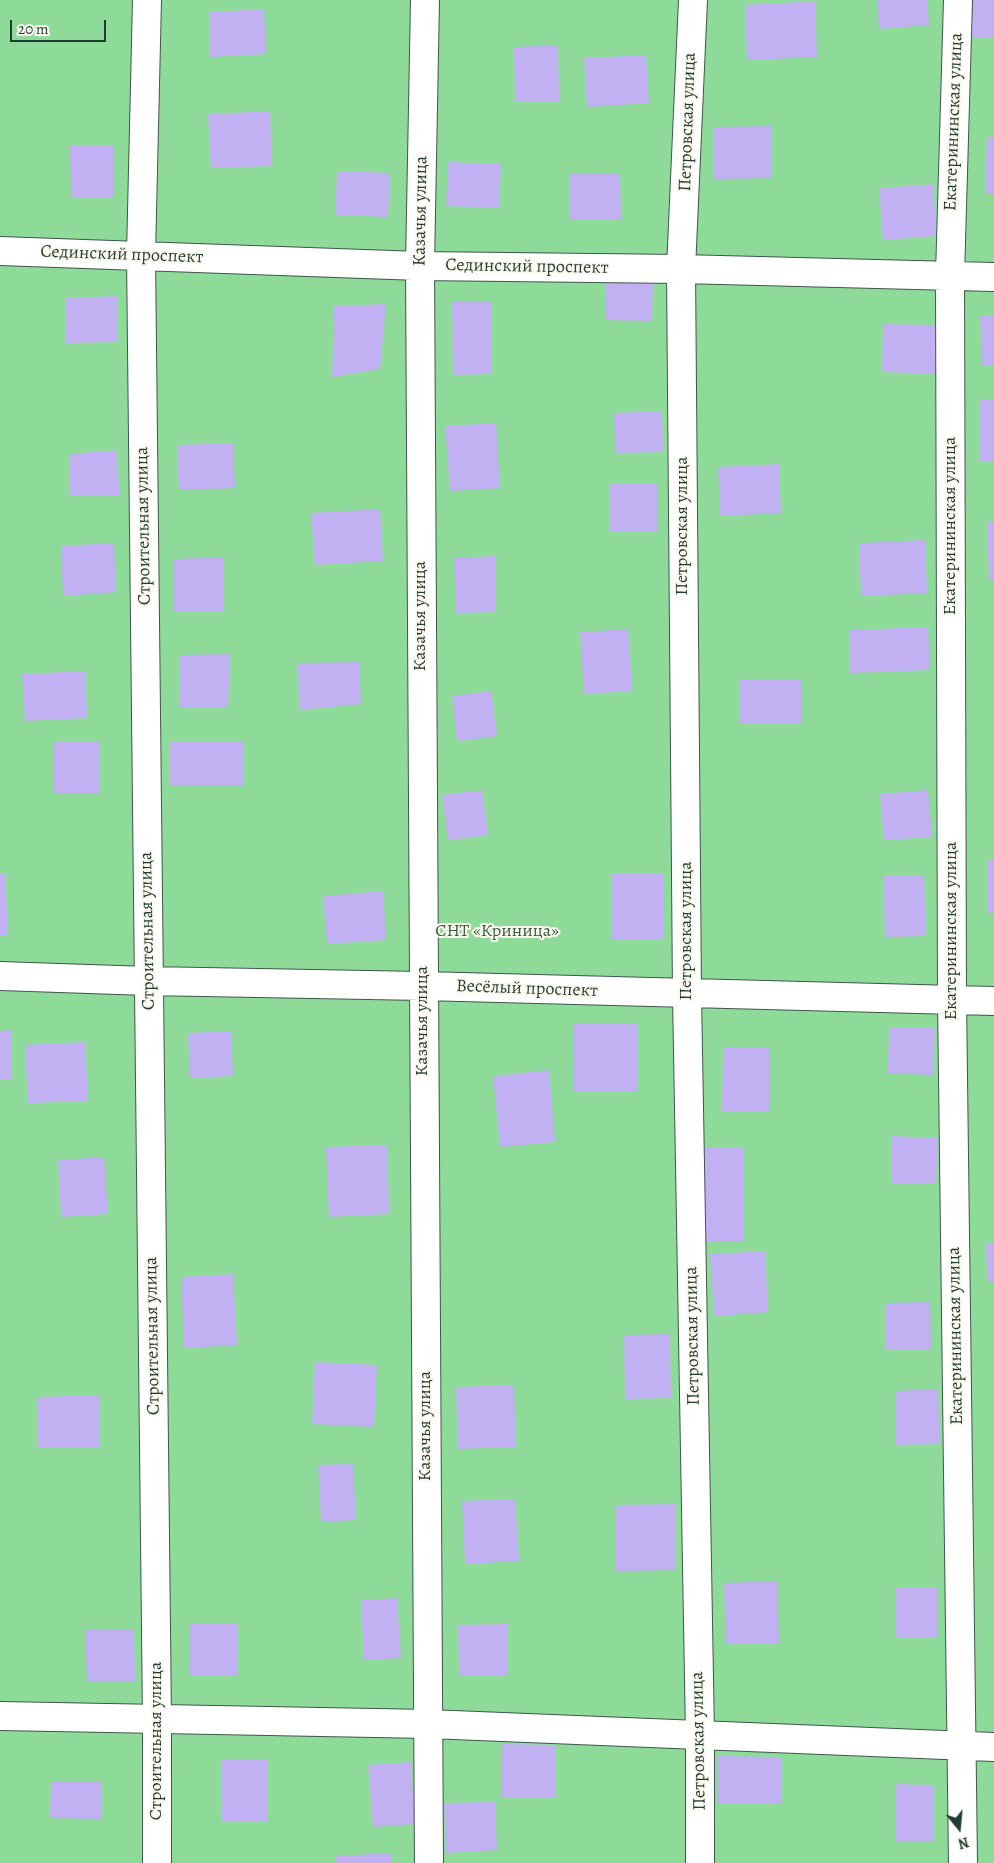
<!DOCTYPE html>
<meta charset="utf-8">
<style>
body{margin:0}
#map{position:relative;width:994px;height:1863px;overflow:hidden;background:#f3e7cd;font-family:Alegreya,serif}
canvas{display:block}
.north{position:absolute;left:934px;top:1803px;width:50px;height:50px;-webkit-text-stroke:4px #fbf7ec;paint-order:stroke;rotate:163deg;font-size:14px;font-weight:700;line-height:20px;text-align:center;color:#1f3d34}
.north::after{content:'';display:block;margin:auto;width:18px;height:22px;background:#1f3d34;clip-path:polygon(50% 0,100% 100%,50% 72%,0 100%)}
.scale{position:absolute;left:10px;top:20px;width:96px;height:22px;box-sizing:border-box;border:2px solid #1f3d34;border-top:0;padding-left:6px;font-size:15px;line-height:18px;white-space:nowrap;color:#1f3d34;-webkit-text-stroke:4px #fbf7ec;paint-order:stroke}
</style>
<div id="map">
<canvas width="994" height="1863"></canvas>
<div class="north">N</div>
<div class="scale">20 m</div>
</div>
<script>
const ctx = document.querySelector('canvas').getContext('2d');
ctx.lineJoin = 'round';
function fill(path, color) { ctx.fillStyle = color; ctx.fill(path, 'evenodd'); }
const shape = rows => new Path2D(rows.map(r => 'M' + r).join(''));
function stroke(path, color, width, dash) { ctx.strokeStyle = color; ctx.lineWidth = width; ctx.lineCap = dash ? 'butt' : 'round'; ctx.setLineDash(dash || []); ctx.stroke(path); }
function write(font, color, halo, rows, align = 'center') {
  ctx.font = font + ' Alegreya,serif'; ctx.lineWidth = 4; ctx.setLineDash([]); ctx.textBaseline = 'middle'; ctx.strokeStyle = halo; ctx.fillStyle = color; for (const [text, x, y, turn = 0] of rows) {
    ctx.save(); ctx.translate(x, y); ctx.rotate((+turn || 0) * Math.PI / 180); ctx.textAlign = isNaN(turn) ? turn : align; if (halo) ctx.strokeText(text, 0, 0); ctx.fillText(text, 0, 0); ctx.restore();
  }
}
fill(shape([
 [0,0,994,0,994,1863,0,1863]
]), '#8edb99');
fill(shape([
 [877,0,927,0,929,25,879,29],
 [971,0,994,0,994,37,972,38],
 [815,1,817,57,747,60,745,5],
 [264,9,266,54,210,57,209,12],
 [558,45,559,101,515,102,514,47],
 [646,55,649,103,587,107,584,58],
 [270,111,272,166,211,168,208,114],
 [771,126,772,178,714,179,713,127],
 [987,136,994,137,994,194,985,194],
 [70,146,114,146,114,197,71,198],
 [448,162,501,164,499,208,446,206],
 [337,171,390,173,388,217,335,215],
 [620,173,621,219,570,220,570,174],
 [933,184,937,236,883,240,879,188],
 [606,276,653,277,652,321,605,320],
 [117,296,118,342,66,343,65,298],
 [491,301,492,374,453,375,452,302],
 [386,304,380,369,332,377,334,306],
 [994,315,994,365,982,365,980,316],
 [883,324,938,325,937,374,882,372],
 [980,400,994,400,994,461,979,461],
 [662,411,663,452,615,453,614,413],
 [496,423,500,488,450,491,445,426],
 [233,443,235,488,179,490,177,445],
 [116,450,120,496,69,496,69,454],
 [779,464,781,513,720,516,718,467],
 [609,483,658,483,658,531,609,531],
 [380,509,383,561,315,565,311,513],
 [994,521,994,580,989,581,987,522],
 [925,540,927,593,861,596,859,543],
 [114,543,116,592,63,596,61,546],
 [495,556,496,612,456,613,454,558],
 [224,557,223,611,174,612,174,559],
 [928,627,930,670,850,673,849,630],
 [628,629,632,691,584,694,580,632],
 [230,654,228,707,179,708,180,655],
 [359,662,361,704,299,710,298,663],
 [85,671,87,718,25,721,22,674],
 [801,679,802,723,740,724,739,680],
 [491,691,497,736,457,741,452,696],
 [53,741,99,741,100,793,54,794],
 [169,741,243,741,244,786,169,786],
 [482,790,488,835,448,840,442,795],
 [928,790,932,837,884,840,880,794],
 [987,859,994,859,994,912,988,913],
 [611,873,664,874,663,940,611,939],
 [0,874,5,874,8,935,0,935],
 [924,875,926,936,885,937,883,876],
 [383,891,386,940,327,944,323,896],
 [574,1023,637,1023,637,1091,574,1091],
 [889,1027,935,1028,933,1075,888,1073],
 [12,1030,12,1079,0,1079,0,1031],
 [231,1031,233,1076,190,1078,188,1033],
 [85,1042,88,1101,28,1103,25,1045],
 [723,1048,770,1048,770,1111,722,1111],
 [549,1070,555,1142,500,1147,493,1076],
 [892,1136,938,1138,936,1184,891,1183],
 [387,1145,389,1214,329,1217,326,1147],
 [703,1148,744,1148,743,1241,702,1241],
 [104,1157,108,1214,61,1217,58,1160],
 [986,1244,994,1244,994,1281,987,1281],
 [765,1251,768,1312,714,1316,710,1254],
 [233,1274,237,1345,184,1348,181,1277],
 [930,1302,931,1349,885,1349,885,1303],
 [670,1334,671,1398,625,1399,624,1335],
 [315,1362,377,1365,374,1427,312,1424],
 [514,1385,516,1447,458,1449,456,1387],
 [938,1389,940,1444,896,1445,895,1391],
 [99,1395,99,1447,37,1447,37,1397],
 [353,1464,356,1520,321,1522,318,1465],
 [515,1499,519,1561,465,1564,462,1501],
 [676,1504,676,1570,616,1571,616,1505],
 [777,1581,779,1643,726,1644,724,1583],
 [896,1587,938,1587,938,1638,896,1638],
 [397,1598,401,1658,364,1660,361,1600],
 [237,1623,238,1675,190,1676,189,1624],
 [507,1624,508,1675,459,1676,458,1625],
 [134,1629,135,1681,87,1682,85,1630],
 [502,1744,556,1745,556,1797,502,1797],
 [717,1756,781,1757,781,1803,717,1803],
 [221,1759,267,1759,267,1822,221,1822],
 [411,1762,415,1824,373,1827,368,1765],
 [51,1782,101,1782,101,1819,50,1818],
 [895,1784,934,1785,933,1841,895,1841],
 [495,1802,497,1850,446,1853,444,1803],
 [392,1853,392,1863,335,1863,335,1856]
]), '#c1b0f2');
const minor = shape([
 [147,0,141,255,157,1720,157,1863],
 [425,0,420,266,429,1863],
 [693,0,681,269,687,994,700,1736,700,1863],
 [958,0,950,276,952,999,963,1863],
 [0,251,420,266,681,269,994,277],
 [0,976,148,981,423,986,994,1001],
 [0,1716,429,1724,994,1747]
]);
stroke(minor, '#3f564b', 30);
stroke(minor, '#fff', 28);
write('18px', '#1f3d34', '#fbf7ec', [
 ["Петровская улица",688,122,-88],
 ["Екатерининская улица",954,122,-88],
 ["Казачья улица",421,211,-89],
 ["Сединский проспект",122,255,2],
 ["Сединский проспект",527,267,1],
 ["Строительная улица",144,526,-91],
 ["Петровская улица",683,526,-90],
 ["Екатерининская улица",951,526,-90],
 ["Казачья улица",421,616,-90],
 ["Строительная улица",148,931,-91],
 ["Петровская улица",687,931,-90],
 ["Екатерининская улица",952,931,-90],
 ["Весёлый проспект",527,989,2],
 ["Казачья улица",423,1021,-90],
 ["Строительная улица",153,1336,-91],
 ["Петровская улица",693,1336,-91],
 ["Екатерининская улица",956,1336,-91],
 ["Казачья улица",426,1426,-90],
 ["Строительная улица",157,1741,-90],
 ["Петровская улица",699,1741,-91]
]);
write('18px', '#355d48', '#fbf7ec', [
 ["СНТ «Криница»",497,932]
]);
</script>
